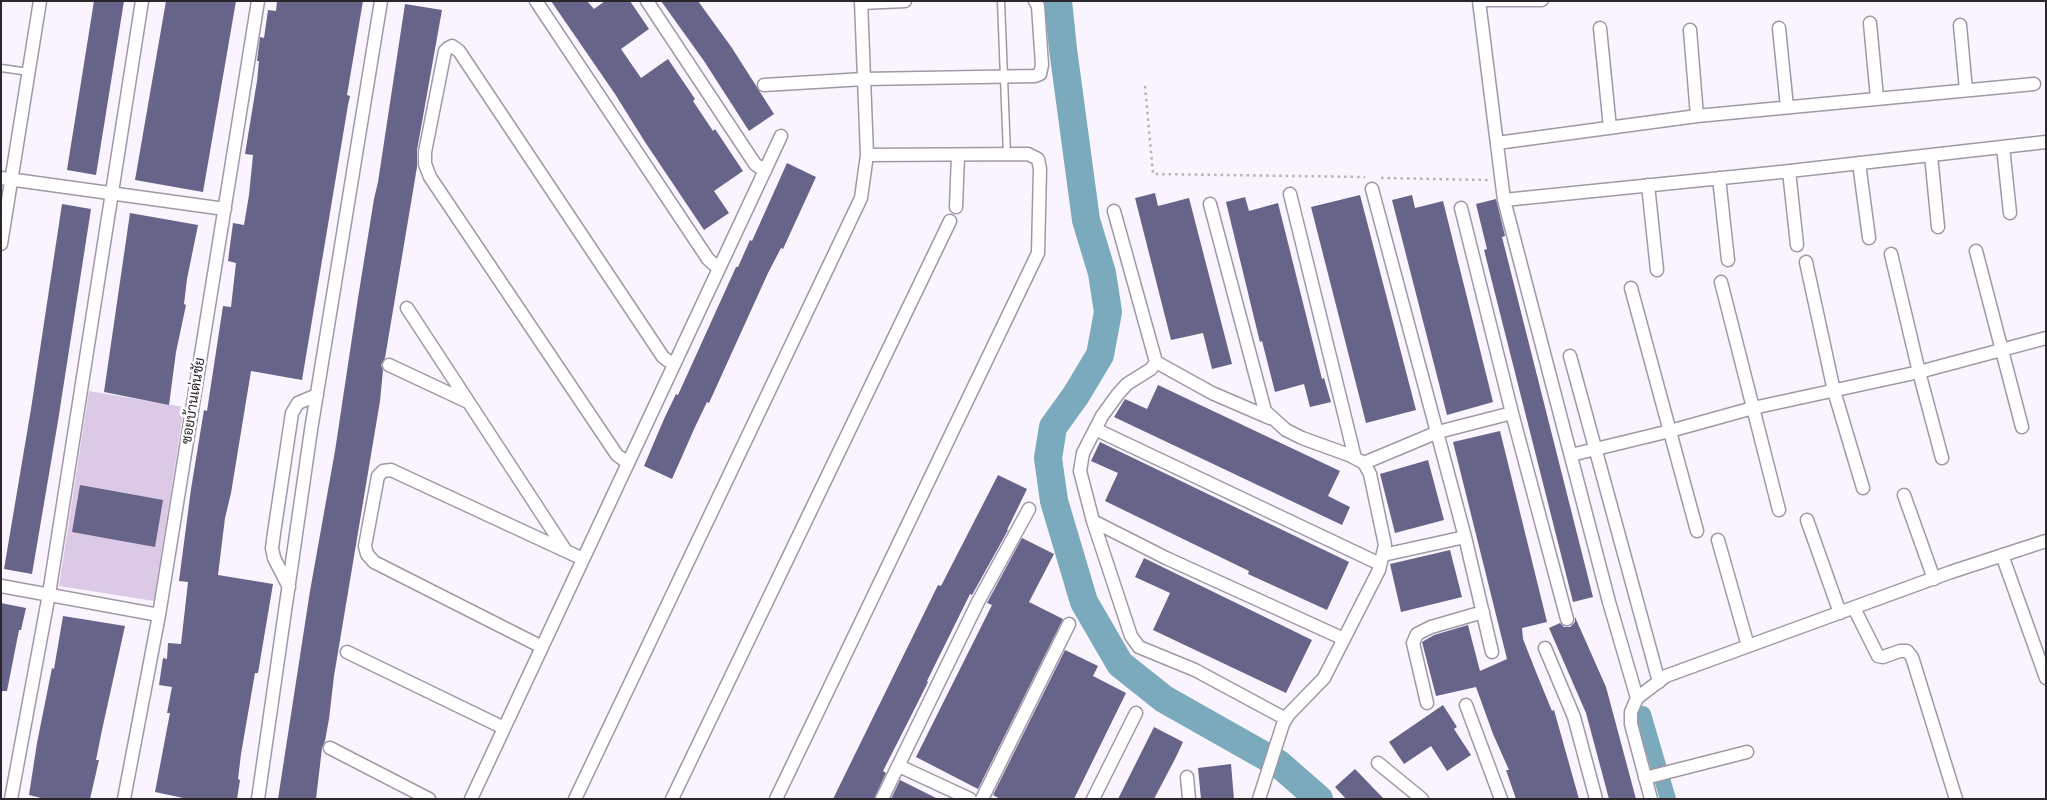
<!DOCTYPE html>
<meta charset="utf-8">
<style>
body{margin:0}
#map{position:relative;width:2047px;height:800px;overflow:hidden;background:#faf4fe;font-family:"DejaVu Sans",sans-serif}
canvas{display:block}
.frame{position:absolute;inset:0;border:2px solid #2a262c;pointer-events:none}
</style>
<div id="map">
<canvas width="2047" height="800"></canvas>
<div class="frame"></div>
</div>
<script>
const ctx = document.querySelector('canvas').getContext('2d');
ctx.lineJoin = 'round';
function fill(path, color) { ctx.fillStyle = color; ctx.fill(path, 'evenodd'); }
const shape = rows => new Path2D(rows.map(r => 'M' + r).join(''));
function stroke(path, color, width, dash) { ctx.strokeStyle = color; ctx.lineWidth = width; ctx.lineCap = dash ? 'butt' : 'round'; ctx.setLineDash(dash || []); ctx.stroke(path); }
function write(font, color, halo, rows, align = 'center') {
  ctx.font = font + ' "DejaVu Sans",Sarabun,sans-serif'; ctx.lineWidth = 5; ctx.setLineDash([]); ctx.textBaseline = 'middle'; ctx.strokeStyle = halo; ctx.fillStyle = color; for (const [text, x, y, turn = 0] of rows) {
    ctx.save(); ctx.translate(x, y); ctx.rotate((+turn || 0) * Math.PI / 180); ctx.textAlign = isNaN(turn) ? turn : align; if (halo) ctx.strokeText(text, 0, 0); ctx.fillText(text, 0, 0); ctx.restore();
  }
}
fill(shape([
 [89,391,184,407,154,601,59,586]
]), '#dbc9e6');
stroke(shape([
 [1643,714,1668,799]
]), '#7aaabb', 16);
stroke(shape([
 [1058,1,1063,49,1086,220,1102,273,1108,312,1100,355,1076,395,1053,427,1048,458,1054,501,1084,602,1120,664,1164,699,1279,764,1319,799]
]), '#7aaabb', 28);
fill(shape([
 [94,1,124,1,96,175,67,170],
 [166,1,236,1,203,192,135,180],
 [277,1,363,1,347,95,350,96,348,105,302,380,251,371,231,493,225,518,218,575,273,584,258,673,255,673,241,754,238,779,240,780,237,799,188,799,155,792,170,713,167,713,172,687,159,685,163,658,167,659,168,643,181,644,188,582,179,581,191,489,204,410,207,411,223,306,231,307,236,263,228,261,233,223,244,225,249,195,253,155,245,154,257,81,259,61,257,61,260,37,264,38,268,10,276,11],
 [551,1,587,1,594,9,605,1,630,1,649,29,621,49,641,78,668,59,695,99,693,101,713,131,715,129,743,171,714,191,729,213,704,230,645,142,615,94],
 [661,1,698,1,732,48,774,114,749,131,704,61],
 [405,4,442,10,417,150,417,167,385,358,381,365,383,370,380,401,334,676,329,719,325,741,322,748,316,799,278,799,310,591,335,451,358,298,374,199,378,182],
 [787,163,816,177,783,249,781,248,768,273,709,403,707,402,695,427,672,479,644,466,664,419,676,394,678,395,736,267,738,267,750,240,752,241],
 [1155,193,1158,206,1189,198,1232,364,1212,369,1203,333,1171,340,1135,198],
 [1360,195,1416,410,1366,423,1311,207],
 [1412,195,1415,208,1443,201,1493,402,1447,415,1392,200],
 [1245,197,1249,211,1278,203,1322,379,1324,378,1331,402,1310,407,1304,384,1275,392,1262,341,1260,342,1257,330,1226,202],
 [1496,199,1505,236,1502,237,1593,597,1573,602,1484,250,1487,249,1476,204],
 [62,204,91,209,58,421,32,574,4,569,31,409],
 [130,213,198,225,187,279,184,304,186,305,176,352,169,405,104,392],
 [1158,385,1340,471,1328,496,1350,507,1342,525,1114,417,1125,399,1147,409],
 [1500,431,1547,622,1522,628,1523,639,1536,672,1552,711,1554,710,1579,799,1516,799,1506,770,1509,770,1493,734,1476,687,1436,696,1422,642,1434,635,1468,625,1480,671,1507,659,1453,442],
 [1100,442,1349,562,1327,610,1248,574,1249,571,1105,501,1118,473,1091,461],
 [1428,460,1444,520,1395,533,1380,474],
 [998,475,1027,489,1007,530,1008,530,972,595,970,594,927,681,928,682,915,708,883,771,886,773,874,799,833,799,938,585,941,586],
 [80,485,163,500,155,547,72,532],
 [1022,538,1054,554,1029,602,1063,619,978,789,916,757,992,605,987,603],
 [1450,550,1462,597,1401,612,1390,564],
 [1144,558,1312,640,1286,693,1153,630,1170,593,1135,577],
 [1,603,26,608,21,630,19,630,7,691,1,691],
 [63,616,125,626,102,730,96,760,99,760,90,799,45,799,29,795,37,743,52,668,54,669],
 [1575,617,1606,687,1636,799,1609,799,1586,713,1549,628,1560,623,1564,627,1570,627,1575,622],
 [1065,650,1098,666,1093,676,1126,693,1074,799,1000,799,993,795],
 [1443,705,1457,727,1454,729,1471,755,1447,771,1431,746,1404,764,1389,742],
 [1154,727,1183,742,1175,759,1154,799,1118,799],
 [1231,764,1234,799,1201,799,1198,768],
 [1355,769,1384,799,1346,799,1335,787],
 [900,780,938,799,891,799]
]), '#666488');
const service = shape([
 [1001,1,1007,155],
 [1479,3,1542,3,1545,1],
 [1,68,29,72]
]);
const minor = shape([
 [536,1,708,259,719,269],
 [647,1,755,164,765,171],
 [1479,1,1504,200,1609,602,1637,698],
 [861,3,905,1],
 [1870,23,1877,98],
 [1960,25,1966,90],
 [1600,28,1610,128],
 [1779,28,1787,107],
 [1690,30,1697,116],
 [764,85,864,79,1035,76,1040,74,1042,65,1038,6,1035,1],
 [1497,143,1697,116,2034,84],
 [2003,147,2010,213],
 [1931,155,1938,227],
 [1859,163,1869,238],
 [1789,171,1797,245],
 [1,178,225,209],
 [1719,178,1728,260],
 [1648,185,1657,270],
 [1372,189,1465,537,1492,652],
 [1290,194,1355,458],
 [1504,200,1781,172,2046,142],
 [1210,204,1265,411,1286,430,1302,438,1349,455,1364,463,1370,474,1385,545,1379,570,1324,678,1289,714,1283,724,1259,799],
 [956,207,958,155],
 [1461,208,1512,413,1567,619],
 [1114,211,1156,362,1151,369,1127,384,1118,394,1102,416,1083,453,1080,471,1093,521,1166,558,1344,639],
 [1,244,40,1],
 [1976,251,2022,427],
 [1891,254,1919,372,1942,458],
 [1806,262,1834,391,1863,488],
 [1721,282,1779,510],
 [1631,288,1697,531],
 [407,308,566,551],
 [1570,356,1659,682],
 [1156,362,1212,393,1270,418],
 [389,365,468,402],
 [1095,429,1380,564],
 [1571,455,1670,431,1753,408,1919,372,2046,338],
 [628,463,617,455,430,177,425,164,425,152,445,51,448,48,452,46,459,51,663,357,674,365],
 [1364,463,1438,432,1512,413],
 [1904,495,1934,579],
 [1807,520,1840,613],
 [1093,521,1131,636,1139,647,1195,670,1286,719],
 [1718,540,1748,646],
 [1383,555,1465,537],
 [2002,555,2046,678],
 [1,586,159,615],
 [289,587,274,558,272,548,274,533,292,413,298,403,317,395],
 [1854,608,1878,656,1883,657,1900,651,1907,651,1912,657,1956,799],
 [542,647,374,562,367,554,365,546,378,476,383,471,391,470,583,559],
 [1545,648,1574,717,1596,799],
 [347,652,504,728],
 [1427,703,1413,643,1417,634,1431,627,1483,612],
 [1466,705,1501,799],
 [330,748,429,799],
 [1378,763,1422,799],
 [899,766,970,799],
 [1187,777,1189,799],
 [1645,778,1747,752],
 [11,799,49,594,142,1],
 [124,799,159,615,258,1],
 [258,799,311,430,381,1],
 [471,799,781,136],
 [575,799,861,198,867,155,861,1],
 [672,799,950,221],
 [776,799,1038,253,1040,169,1038,159,1028,154,867,155],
 [882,799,978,602,1029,509],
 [982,799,1069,624],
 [1093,799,1136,713],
 [1651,799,1631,724,1631,712,1637,698,1666,676,1951,572,2046,541]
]);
stroke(service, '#a198a7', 9);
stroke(minor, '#a198a7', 15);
stroke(shape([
 [1145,86,1153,174,1365,177],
 [1381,178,1488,180]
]), '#b6b0b9', 2.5, [2.5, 4]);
stroke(service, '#fff', 6);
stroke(minor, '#fff', 12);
write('14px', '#2a262c', '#fff', [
 ["ซอยบ้านเด่นชัย",194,401,-81]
]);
</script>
